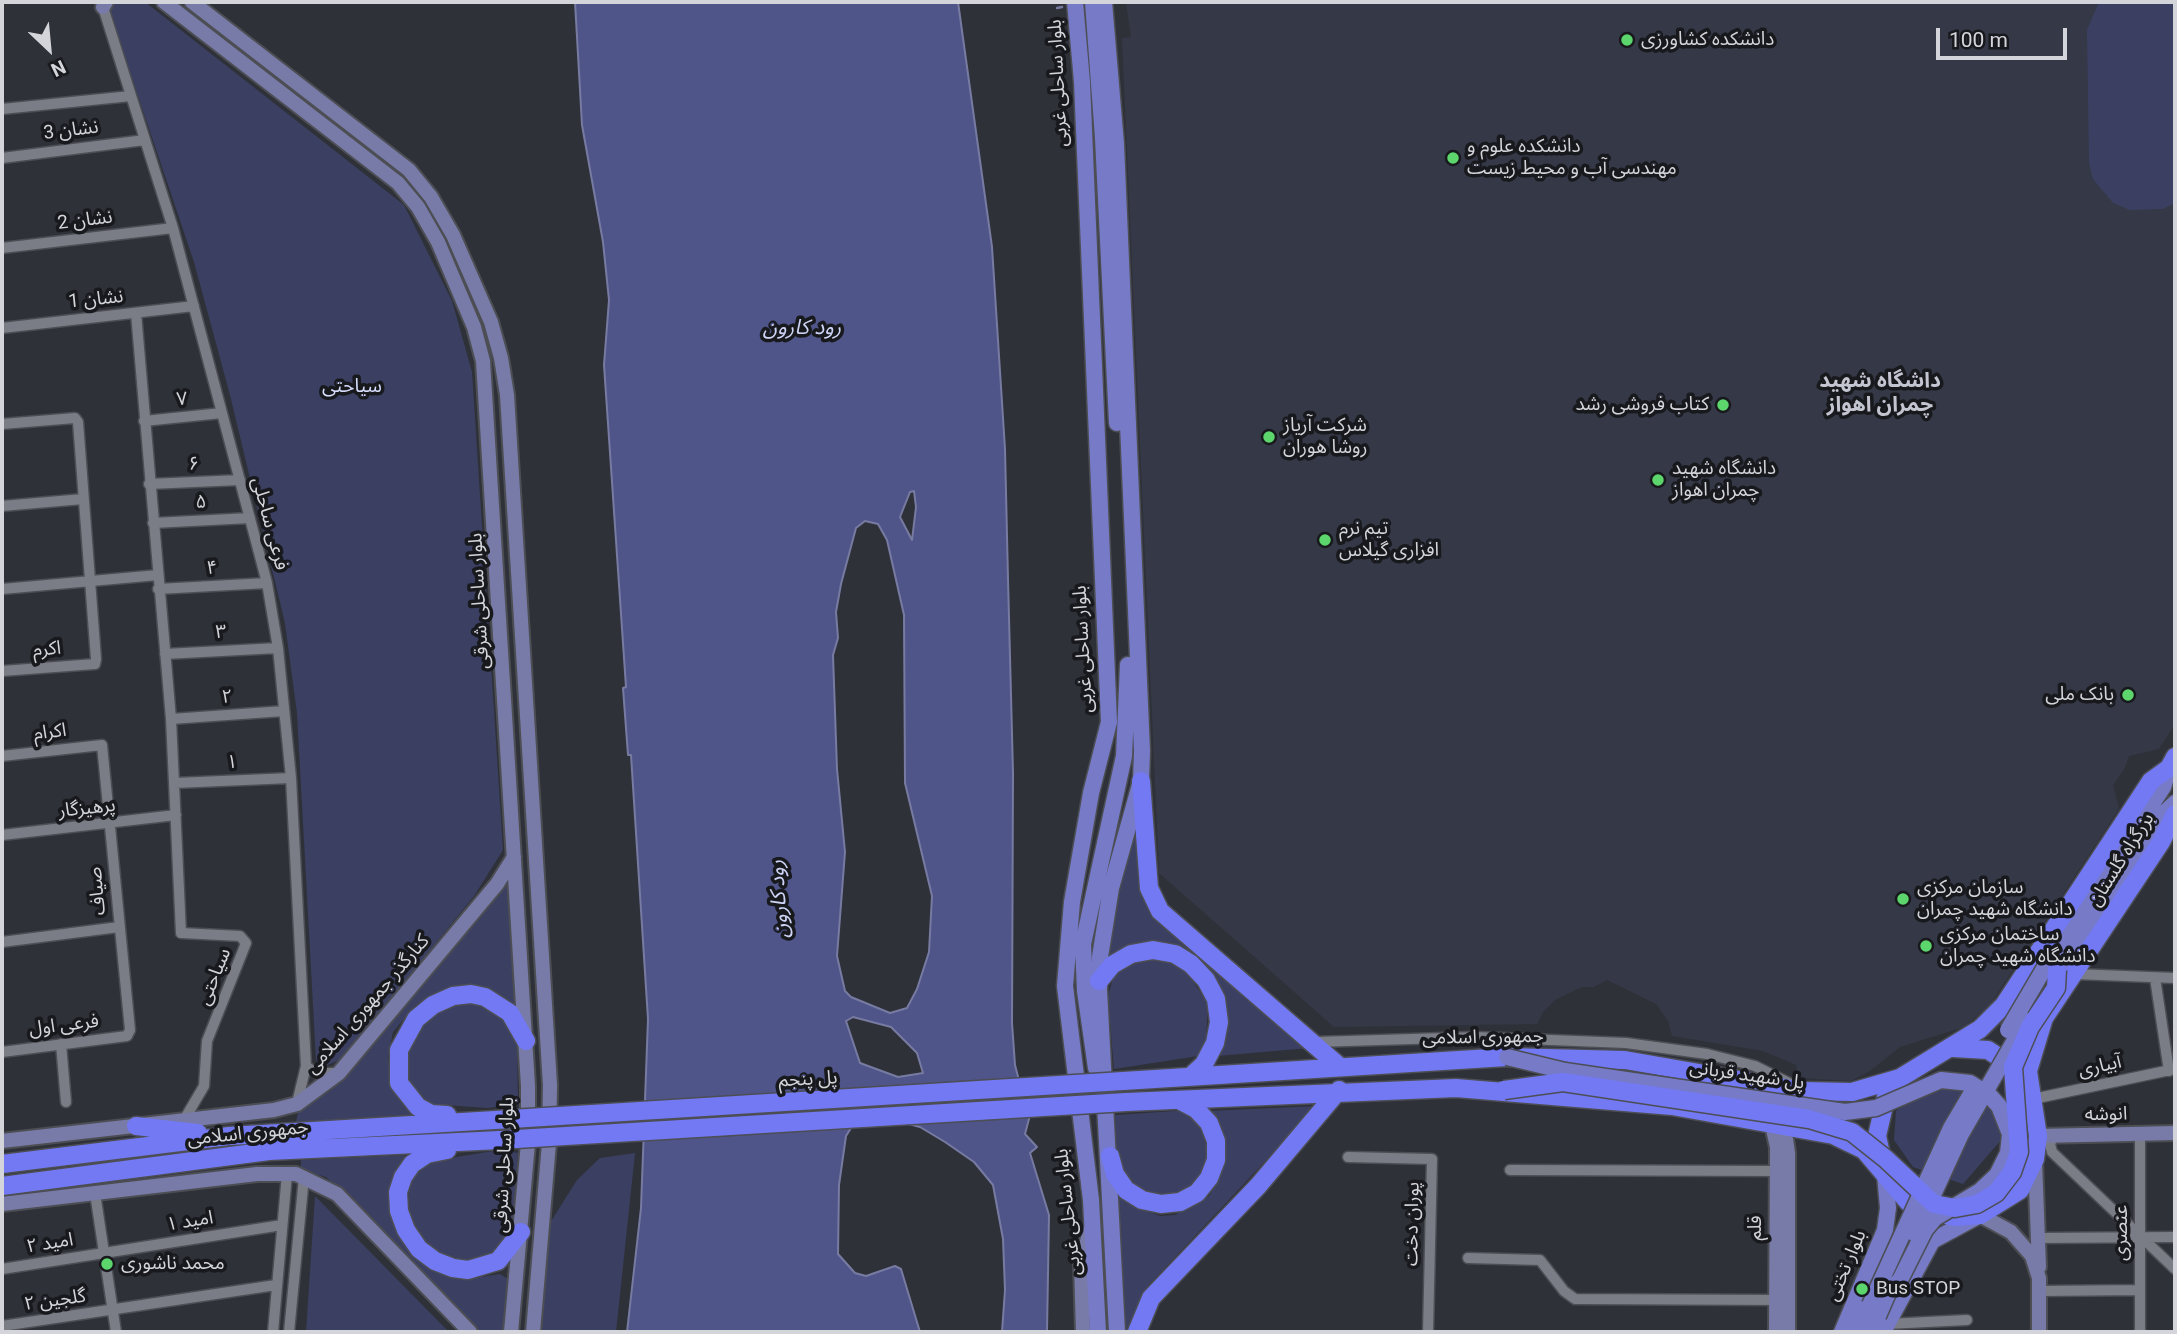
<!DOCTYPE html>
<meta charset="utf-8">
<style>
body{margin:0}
#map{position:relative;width:2177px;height:1334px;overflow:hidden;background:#2f3139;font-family:Roboto,sans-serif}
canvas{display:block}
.frame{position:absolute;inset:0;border:4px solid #d3d5da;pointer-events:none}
.north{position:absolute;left:14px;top:14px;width:70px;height:70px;-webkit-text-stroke:5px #18191d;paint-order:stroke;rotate:154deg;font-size:19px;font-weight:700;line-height:28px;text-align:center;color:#d3d5da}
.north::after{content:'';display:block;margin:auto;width:24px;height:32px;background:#d3d5da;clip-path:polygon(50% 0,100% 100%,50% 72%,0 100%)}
.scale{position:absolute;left:1936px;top:28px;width:131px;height:32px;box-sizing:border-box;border:4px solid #d3d5da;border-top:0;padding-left:9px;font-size:21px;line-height:24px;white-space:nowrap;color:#d3d5da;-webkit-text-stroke:5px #18191d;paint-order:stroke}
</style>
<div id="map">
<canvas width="2177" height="1334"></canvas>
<div class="frame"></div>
<div class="north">N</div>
<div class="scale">100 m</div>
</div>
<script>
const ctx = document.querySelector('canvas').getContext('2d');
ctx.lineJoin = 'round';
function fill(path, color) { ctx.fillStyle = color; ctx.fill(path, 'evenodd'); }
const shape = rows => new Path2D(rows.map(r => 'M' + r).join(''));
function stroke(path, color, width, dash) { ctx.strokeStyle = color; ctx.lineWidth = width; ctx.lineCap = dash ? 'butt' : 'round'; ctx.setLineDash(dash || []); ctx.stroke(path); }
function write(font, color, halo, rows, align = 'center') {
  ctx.font = font + ' Roboto,"Noto Sans Arabic",sans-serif'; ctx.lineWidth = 7; ctx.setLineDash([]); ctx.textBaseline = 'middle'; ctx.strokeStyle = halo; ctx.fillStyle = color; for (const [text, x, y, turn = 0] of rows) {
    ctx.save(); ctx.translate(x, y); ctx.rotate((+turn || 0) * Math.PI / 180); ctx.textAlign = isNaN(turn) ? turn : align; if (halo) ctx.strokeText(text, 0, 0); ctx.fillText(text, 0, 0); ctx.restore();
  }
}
fill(shape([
 [1126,2,2175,2,2175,724,2159,749,2129,756,2125,768,2113,785,2119,809,1990,1005,1964,1027,1900,1047,1870,1071,1851,1081,1798,1078,1796,1065,1763,1051,1672,1036,1668,1021,1656,1004,1607,980,1594,987,1582,987,1555,1000,1543,1012,1537,1024,1334,1027,1159,873,1122,38,1131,37]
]), '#353846');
fill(shape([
 [109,2,145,2,404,205,452,301,472,372,503,850,474,896,342,1059,325,1066,316,1060,297,713,285,623,230,395,194,262,107,4],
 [2099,2,2175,2,2175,203,2163,209,2130,210,2113,203,2093,179,2089,163,2087,30],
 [1139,812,1146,898,1309,1048,1217,1056,1223,1021,1179,948,1167,942,1151,941,1123,948,1103,967,1119,875],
 [511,868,519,1014,494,992,473,986,445,989,415,1006,393,1032,388,1057,392,1085,404,1104,422,1117,296,1122,299,1108,327,1093,364,1054],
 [1163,955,1185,969,1208,1004,1205,1055,1114,1069,1108,997,1114,974,1125,963],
 [452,1001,487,1004,507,1018,517,1040,518,1104,488,1108,430,1104,411,1091,403,1069,411,1032],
 [1957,1088,1988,1105,2002,1120,2001,1140,1963,1184,1913,1167,1894,1140,1896,1111,1920,1093],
 [1317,1106,1148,1286,1138,1305,1131,1332,1124,1332,1114,1177,1134,1206,1160,1216,1175,1215,1209,1196,1219,1179,1222,1168,1208,1111],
 [1190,1110,1201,1125,1210,1160,1193,1194,1142,1196,1123,1172,1116,1154,1115,1115],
 [499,1150,518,1153,512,1232,496,1253,476,1260,449,1260,433,1251,417,1233,409,1217,409,1182,420,1165,433,1161],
 [635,1153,616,1332,533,1332,543,1234,577,1180,600,1158],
 [405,1155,391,1187,392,1216,406,1245,431,1269,462,1280,500,1274,508,1279,503,1332,477,1332,326,1177,301,1170,301,1160],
 [315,1196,449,1332,306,1332]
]), '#3b4062');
const water = shape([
 [575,2,958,2,992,247,1005,449,1008,579,1013,773,1012,1023,1015,1065,1029,1119,1025,1134,1037,1147,1030,1153,1049,1215,1047,1332,1002,1332,1005,1290,1003,1239,993,1185,974,1162,945,1142,920,1127,905,1123,859,1126,851,1128,846,1136,839,1185,838,1254,855,1273,866,1276,895,1266,901,1269,920,1332,627,1332,641,1208,648,1019,631,755,628,755,623,688,626,687,604,365,609,300,603,242,582,125,575,2],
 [914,491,916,507,912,540,900,517,910,492,914,491],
 [865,521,878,524,887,540,904,615,905,783,932,896,929,952,917,989,907,1008,890,1013,851,997,845,991,837,956,845,852,837,769,833,655,838,638,836,612,841,584,856,528,865,521],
 [853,1017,891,1027,917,1053,923,1073,898,1077,860,1063,846,1021,853,1017]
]);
fill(water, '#4f5589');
stroke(water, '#777ba1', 2);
stroke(shape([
 [1057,8,1062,7]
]), '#777ba1', 2.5);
const street = shape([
 [102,4,173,228,267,583,278,648,291,778,306,1066,297,1103],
 [2,109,131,96],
 [2,158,145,140],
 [2,248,173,228],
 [136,313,171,719,181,933,240,936,246,943,207,1041,204,1086,184,1120],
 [2,328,194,306],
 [144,421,222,413],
 [2,424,75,418,78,422,96,659,95,664,2,671],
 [149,484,240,480],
 [2,506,83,499],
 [153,523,250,518],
 [2,589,158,575],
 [158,589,267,583],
 [165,654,278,648],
 [171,719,284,711],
 [2,756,102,745,130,1030,127,1036,2,1052],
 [175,783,291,778],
 [2,835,176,815],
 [2,942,119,927],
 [2075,974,2175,978],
 [2155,978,2169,1071],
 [1315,1042,1476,1037,1626,1043,1707,1054,1755,1066,1793,1085],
 [61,1044,66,1102],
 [306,1066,316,1073,339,1073],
 [2033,1099,2175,1069],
 [2054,1135,2050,1144,2052,1152,2175,1269],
 [1348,1157,1432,1159,1428,1332],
 [1510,1170,1776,1171],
 [95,1193,116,1332],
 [2039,1238,2175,1237],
 [1468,1258,1540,1260,1564,1291,1575,1299,1780,1300],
 [2,1269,282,1225],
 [2039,1291,2140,1290],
 [1887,1324,1967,1320],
 [2,1326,276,1285],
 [273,1332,287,1174],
 [289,1332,304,1177],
 [2140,1332,2140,1134]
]);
const secondary = shape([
 [164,2,398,183,418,207,438,242,474,327,483,361,528,1086,528,1143,511,1332],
 [192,2,409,170,431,197,453,235,491,322,501,358,507,395,550,1085,549,1143,533,1332],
 [103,7,106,2],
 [1772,1124,1786,1139,1788,1153,1788,1332],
 [1772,1125,1777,1147,1776,1332],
 [2038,1136,2175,1133],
 [2,1141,274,1110,297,1104,339,1073,497,884,514,857],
 [2035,1161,2039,1267],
 [2,1204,257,1174,296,1174,337,1194,470,1332],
 [1980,1215,2011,1232,2032,1256,2039,1278,2039,1332],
 [1083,1332,1081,1264,1090,1230]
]);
const primary = shape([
 [1075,2,1082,82,1109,722,1091,793,1072,902,1065,986,1091,1200,1098,1332],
 [1093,2,1103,138,1117,423],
 [1104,2,1116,144,1142,751,1141,781,1111,888,1100,957,1099,990,1117,1332],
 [2048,962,2163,787,2169,768],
 [2057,970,2161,816,2175,803],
 [1096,1068,1085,991,1083,944,1124,756,1128,665],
 [1842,1332,1885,1230,1888,1208,1885,1175],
 [1857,1332,1870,1305],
 [1871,1332,1878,1316],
 [1883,1332,1932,1241,1980,1215]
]);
const highway = shape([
 [1141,781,1149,888,1160,911,1339,1066],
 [1099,981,1112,965,1131,954,1153,950,1175,954,1191,964,1206,980,1216,999,1219,1022,1215,1043,1204,1064,1191,1076],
 [1953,1048,1988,1050,2017,1069],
 [1123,1081,1507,1057,1625,1060,1802,1091,1852,1092,1900,1078],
 [1126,1102,1456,1088,1672,1106,1833,1135,1864,1150,1908,1202,1931,1212,1955,1217,1980,1215,2020,1190,2035,1159,2038,1136,2028,1071,2044,1018,2161,842,2175,814],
 [447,1115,431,1114,418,1107,399,1083,399,1050,416,1019,433,1005,453,996,471,994,485,997,510,1013,526,1041],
 [136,1126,198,1133],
 [447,1150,427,1154,412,1164,403,1177,398,1192,399,1211,406,1230,419,1249,435,1261,453,1268,468,1270,498,1261,521,1232],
 [1110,1156,1115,1174,1126,1190,1142,1200,1161,1204,1180,1202,1197,1193,1209,1178,1216,1160,1216,1141,1209,1123,1196,1109,1179,1100],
 [1883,1163,1877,1136,1886,1097,1900,1078,1980,1029,2004,1005,2151,781,2169,768,2175,757],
 [2,1164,229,1136,495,1120],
 [2,1186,269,1151,500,1140],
 [1137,1332,1151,1298,1258,1186,1339,1090]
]);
stroke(street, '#4c4e54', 13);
stroke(secondary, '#4c4e54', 18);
stroke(primary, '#4c4e54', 19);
stroke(highway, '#4c4e54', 21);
stroke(street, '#7a7c86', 10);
stroke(secondary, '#787ba7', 14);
stroke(primary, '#767ac7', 16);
stroke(highway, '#7379f3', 18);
const primaryBridge = shape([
 [2008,1030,2048,962],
 [1507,1057,1565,1071,1845,1112,1876,1108,1941,1080,1970,1083,1989,1095,1999,1106,2010,1134,2008,1153,1997,1175,1980,1191,1935,1218,1925,1230,1900,1280,1887,1294],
 [1915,1234,1961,1134,2026,1021],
 [1870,1305,1951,1128,1974,1089],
 [1878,1316,1891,1286]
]);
const highwayBridge = shape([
 [1504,1090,1563,1082,1809,1119,1852,1132,1886,1159,1934,1204,1955,1208,1977,1204,1996,1193,2012,1172,2019,1152,2013,1067,2030,1027,2056,988,2057,970],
 [495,1120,1123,1081],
 [500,1140,1126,1102]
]);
stroke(primaryBridge, '#4c4e54', 19, []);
stroke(highwayBridge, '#4c4e54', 21, []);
stroke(primaryBridge, '#767ac7', 16);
stroke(highwayBridge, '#7379f3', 18);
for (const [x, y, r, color] of [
 [1627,40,7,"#5dd56d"],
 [1453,158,7,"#5dd56d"],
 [1723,405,7,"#5dd56d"],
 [1269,437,7,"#5dd56d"],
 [1658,480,7,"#5dd56d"],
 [1325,540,7,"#5dd56d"],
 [2128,695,7,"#5dd56d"],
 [1903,899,7,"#5dd56d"],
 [1926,946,7,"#5dd56d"],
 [107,1264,7,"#5dd56d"],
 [1862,1289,7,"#5dd56d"]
]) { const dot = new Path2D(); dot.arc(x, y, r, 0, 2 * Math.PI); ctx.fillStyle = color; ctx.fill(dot); stroke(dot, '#18191d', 2.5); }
write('19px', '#d3d5da', '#18191d', [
 ["دانشکده کشاورزی",1641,40],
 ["دانشکده علوم و",1467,147],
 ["مهندسی آب و محیط زیست",1467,169],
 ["کتاب فروشی رشد",1709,405,"right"],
 ["شرکت آریاز",1283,426],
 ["روشا هوران",1283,448],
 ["دانشگاه شهید",1672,469],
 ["چمران اهواز",1672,491],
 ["تیم نرم",1339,529],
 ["افزاری گیلاس",1339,551],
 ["بانک ملی",2114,695,"right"],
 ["سازمان مرکزی",1917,888],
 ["دانشگاه شهید چمران",1917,910],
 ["ساختمان مرکزی",1940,935],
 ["دانشگاه شهید چمران",1940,957],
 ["محمد ناشوری",121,1264],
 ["Bus STOP",1876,1289]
], 'left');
write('19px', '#d3d5da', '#18191d', [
 ["بلوار ساحلی غربی",1059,83,-93],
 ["نشان 3",71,131,-7],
 ["نشان 2",85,221,-7],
 ["نشان 1",96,300,-6],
 ["۷",182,400,-5],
 ["۶",194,465,-3],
 ["۵",201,503,-3],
 ["فرعی ساحلی",269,524,75],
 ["۴",212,569,-3],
 ["بلوار ساحلی شرقی",480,601,-93],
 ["۳",221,633,-3],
 ["بلوار ساحلی غربی",1084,649,-93],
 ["اکرم",47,650,-5],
 ["۲",227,698,-4],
 ["اکرام",50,733,-7],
 ["۱",232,763,-2],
 ["پرهیزگار",87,809,-6],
 ["بزرگراه گلستان",2122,860,-58],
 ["صیاف",98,891,-95],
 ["سیاحتی",215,977,-68],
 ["کنارگذر جمهوری اسلامی",368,1005,-49],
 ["فرعی اول",64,1026,-7],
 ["جمهوری اسلامی",1483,1038,-1],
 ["آبیاری",2100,1067,-12],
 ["پل شهید قربانی",1747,1076,8],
 ["پل پنجم",808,1080,-3],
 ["انوشه",2106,1115,-1],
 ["جمهوری اسلامی",248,1134,-6],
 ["بلوار ساحلی شرقی",505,1165,-87],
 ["بلوار ساحلی غربی",1069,1212,-96],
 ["امید ۱",190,1222,-9],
 ["پوران دخت",1413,1224,-89],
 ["قلم",1756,1228,-90],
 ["عنصری",2122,1233,-90],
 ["امید ۲",50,1244,-9],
 ["بلوار تختی",1847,1266,-67],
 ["گلجین ۲",55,1301,-8]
]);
write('19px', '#d8defe', '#18191d', [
 ["سیاحتی",352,387]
]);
write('italic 21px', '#ced4f5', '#18191d', [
 ["رود کارون",802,329],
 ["رود کارون",780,899,-94]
]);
write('bold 21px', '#c3c5d0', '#18191d', [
 ["داشگاه شهید",1880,382],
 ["چمران اهواز",1880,406]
]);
</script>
